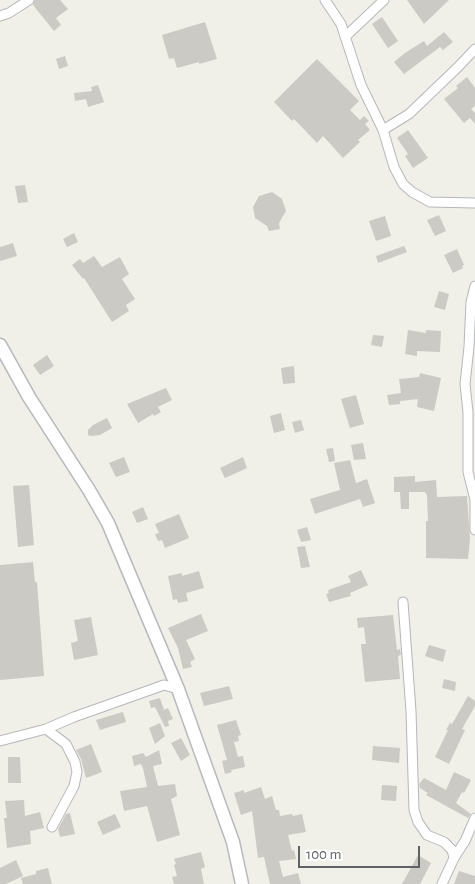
<!DOCTYPE html>
<style>
body{margin:0}
#map{position:relative;width:475px;height:884px;overflow:hidden;background:#f0efe8;font-family:"Alegreya Sans",sans-serif}
canvas{display:block}
.scale{position:absolute;left:298px;top:846px;width:122px;height:22px;box-sizing:border-box;border:2px solid #5f6266;border-top:0;padding-left:6px;font-size:15px;line-height:18px;white-space:nowrap;color:#5f6266;-webkit-text-stroke:4px #fff;paint-order:stroke}
</style>
<div id="map">
<canvas width="475" height="884"></canvas>
<div class="scale">100 m</div>
</div>
<script>
const ctx = document.querySelector('canvas').getContext('2d');
ctx.lineJoin = 'round';
function fill(path, color) { ctx.fillStyle = color; ctx.fill(path, 'evenodd'); }
const shape = rows => new Path2D(rows.map(r => 'M' + r).join(''));
function stroke(path, color, width, dash) { ctx.strokeStyle = color; ctx.lineWidth = width; ctx.lineCap = dash ? 'butt' : 'round'; ctx.setLineDash(dash || []); ctx.stroke(path); }
fill(shape([
 [35,0,60,0,68,9,56,18,61,25,54,31,33,5],
 [407,0,449,0,424,24],
 [382,17,398,41,388,48,372,24],
 [205,22,217,59,199,64,199,62,177,68,174,58,169,59,162,35],
 [444,32,453,42,443,50,440,47,404,74,394,62,405,53,424,41,427,46],
 [65,56,68,66,59,69,56,59],
 [317,59,359,101,350,110,360,120,364,116,369,121,365,124,370,130,358,140,360,142,343,158,323,136,317,143,294,119,292,121,274,102],
 [467,77,475,88,475,106,471,109,475,113,475,124,470,118,464,123,444,99,458,88,456,86],
 [98,85,104,102,88,107,86,99,75,101,74,93,92,91,91,87],
 [408,130,428,158,413,168,405,156,408,154,397,138],
 [25,185,28,202,18,203,15,186],
 [272,192,282,199,286,211,279,223,280,229,269,231,267,226,255,218,253,207,259,196],
 [439,215,446,231,435,236,427,220],
 [385,216,391,236,376,241,369,221],
 [74,233,78,242,67,247,63,239],
 [13,243,17,256,0,261,0,247],
 [404,246,407,252,378,263,376,256],
 [457,249,464,265,462,266,463,268,453,273,444,255],
 [94,256,102,267,120,257,129,274,122,279,135,299,126,305,129,311,112,322,84,278,83,279,72,265,80,259,83,263],
 [439,291,449,294,445,310,434,307],
 [408,330,426,333,426,330,441,331,440,352,417,351,417,356,405,354],
 [373,335,384,336,382,347,371,345],
 [47,355,54,366,40,375,33,365],
 [294,366,295,383,283,384,281,368],
 [420,373,441,378,434,411,417,407,418,399,400,401,400,404,389,405,387,395,401,393,399,379,419,377],
 [166,388,172,400,158,407,161,412,154,416,153,414,138,423,127,404],
 [356,395,364,424,350,428,341,399],
 [281,413,285,430,274,433,270,416],
 [107,418,112,428,100,435,91,436,88,435,88,430,93,425],
 [301,420,304,430,295,433,292,422],
 [363,443,366,459,354,460,351,445],
 [333,448,335,461,329,462,326,449],
 [124,457,130,472,116,477,109,463],
 [243,457,247,468,225,478,220,468],
 [350,460,356,483,367,479,375,503,363,507,360,499,315,514,310,499,340,490,334,463],
 [415,476,415,482,436,480,437,497,467,496,470,539,468,559,426,558,426,521,428,521,427,495,425,492,409,492,409,509,401,509,400,492,394,492,394,477],
 [29,485,34,545,18,547,13,486],
 [143,507,148,519,137,523,132,512],
 [179,514,189,538,165,548,162,540,158,541,155,534,159,533,155,524],
 [307,527,311,540,301,542,297,530],
 [305,546,310,567,301,568,297,547],
 [33,562,35,582,37,582,44,676,0,680,0,565],
 [361,570,368,585,350,593,351,596,329,602,326,594,329,593,328,590,351,582,348,576],
 [199,571,204,588,186,593,188,601,178,603,177,599,173,600,168,576,182,573,182,576],
 [201,614,208,631,186,640,195,659,190,662,192,667,183,669,178,648,168,628],
 [393,615,397,650,400,649,401,655,398,656,400,679,365,682,361,644,366,644,364,627,358,628,357,618],
 [91,617,98,655,74,660,71,643,78,641,74,620],
 [429,645,446,650,443,662,425,656],
 [444,679,456,682,455,691,442,688],
 [229,686,233,699,204,706,200,693],
 [468,696,475,701,475,706,462,729,465,730,449,764,435,757,448,730,446,730,450,723,452,724],
 [160,698,164,710,168,708,173,719,168,721,169,726,165,727,155,707,151,708,149,701],
 [123,712,126,722,100,730,96,720],
 [236,720,241,735,238,736,239,741,234,742,238,757,243,756,245,767,231,770,232,772,225,774,222,761,227,760,217,725],
 [160,723,165,736,155,744,149,728],
 [181,738,190,755,181,761,171,743],
 [91,744,102,772,86,778,81,759,76,750],
 [373,746,400,748,399,763,372,760],
 [159,750,162,764,153,766,158,786,175,784,177,796,171,799,180,835,157,842,147,806,124,811,120,791,147,787,143,768,141,764,134,766,132,756,143,753,146,757],
 [8,757,20,757,21,783,8,783],
 [454,772,471,780,464,793,462,792,456,803,471,814,468,818,426,795,428,793,420,788,419,784,424,778,446,790],
 [382,785,397,786,396,801,381,800],
 [261,787,265,799,272,796,276,810,279,810,280,816,292,814,293,816,302,814,306,832,288,835,292,851,294,850,296,859,279,861,283,877,298,873,301,884,270,884,264,857,258,858,252,811,241,815,234,793,244,790,244,793],
 [24,800,25,816,40,812,44,828,30,831,31,844,7,848,4,818,7,818,5,801],
 [70,813,75,834,60,837,58,829,66,814],
 [115,814,121,827,103,835,97,822],
 [201,852,205,867,201,869,204,884,174,884,172,877,177,876,174,865,176,864,174,859],
 [418,855,431,863,420,884,402,884],
 [16,860,23,876,6,884,0,884,0,868],
 [48,868,52,884,23,884,21,878,36,874,36,871],
 [459,871,475,876,475,884,454,884]
]), '#cbcac4');
const minor = shape([
 [325,0,341,24,361,85,383,130,394,167,403,184,412,192,430,202,475,203],
 [0,16,9,13,29,0],
 [345,37,384,0],
 [383,130,409,114,458,67,475,49],
 [475,286,471,302,469,347,465,384,468,412,468,472,475,500,475,530],
 [403,602,411,711,414,810,418,822,427,835,444,842,452,850,454,858],
 [46,729,66,744,75,762,77,772,74,786,52,827],
 [0,741,46,729,74,717,164,685,178,689],
 [442,884,454,858,465,841,475,818]
]);
const secondary = shape([
 [0,345,29,397,89,490,108,523,178,689,233,842,242,884]
]);
stroke(minor, '#b5b7bb', 11);
stroke(secondary, '#b6b9bd', 15);
stroke(minor, '#fff', 9);
stroke(secondary, '#fff', 12);
</script>
